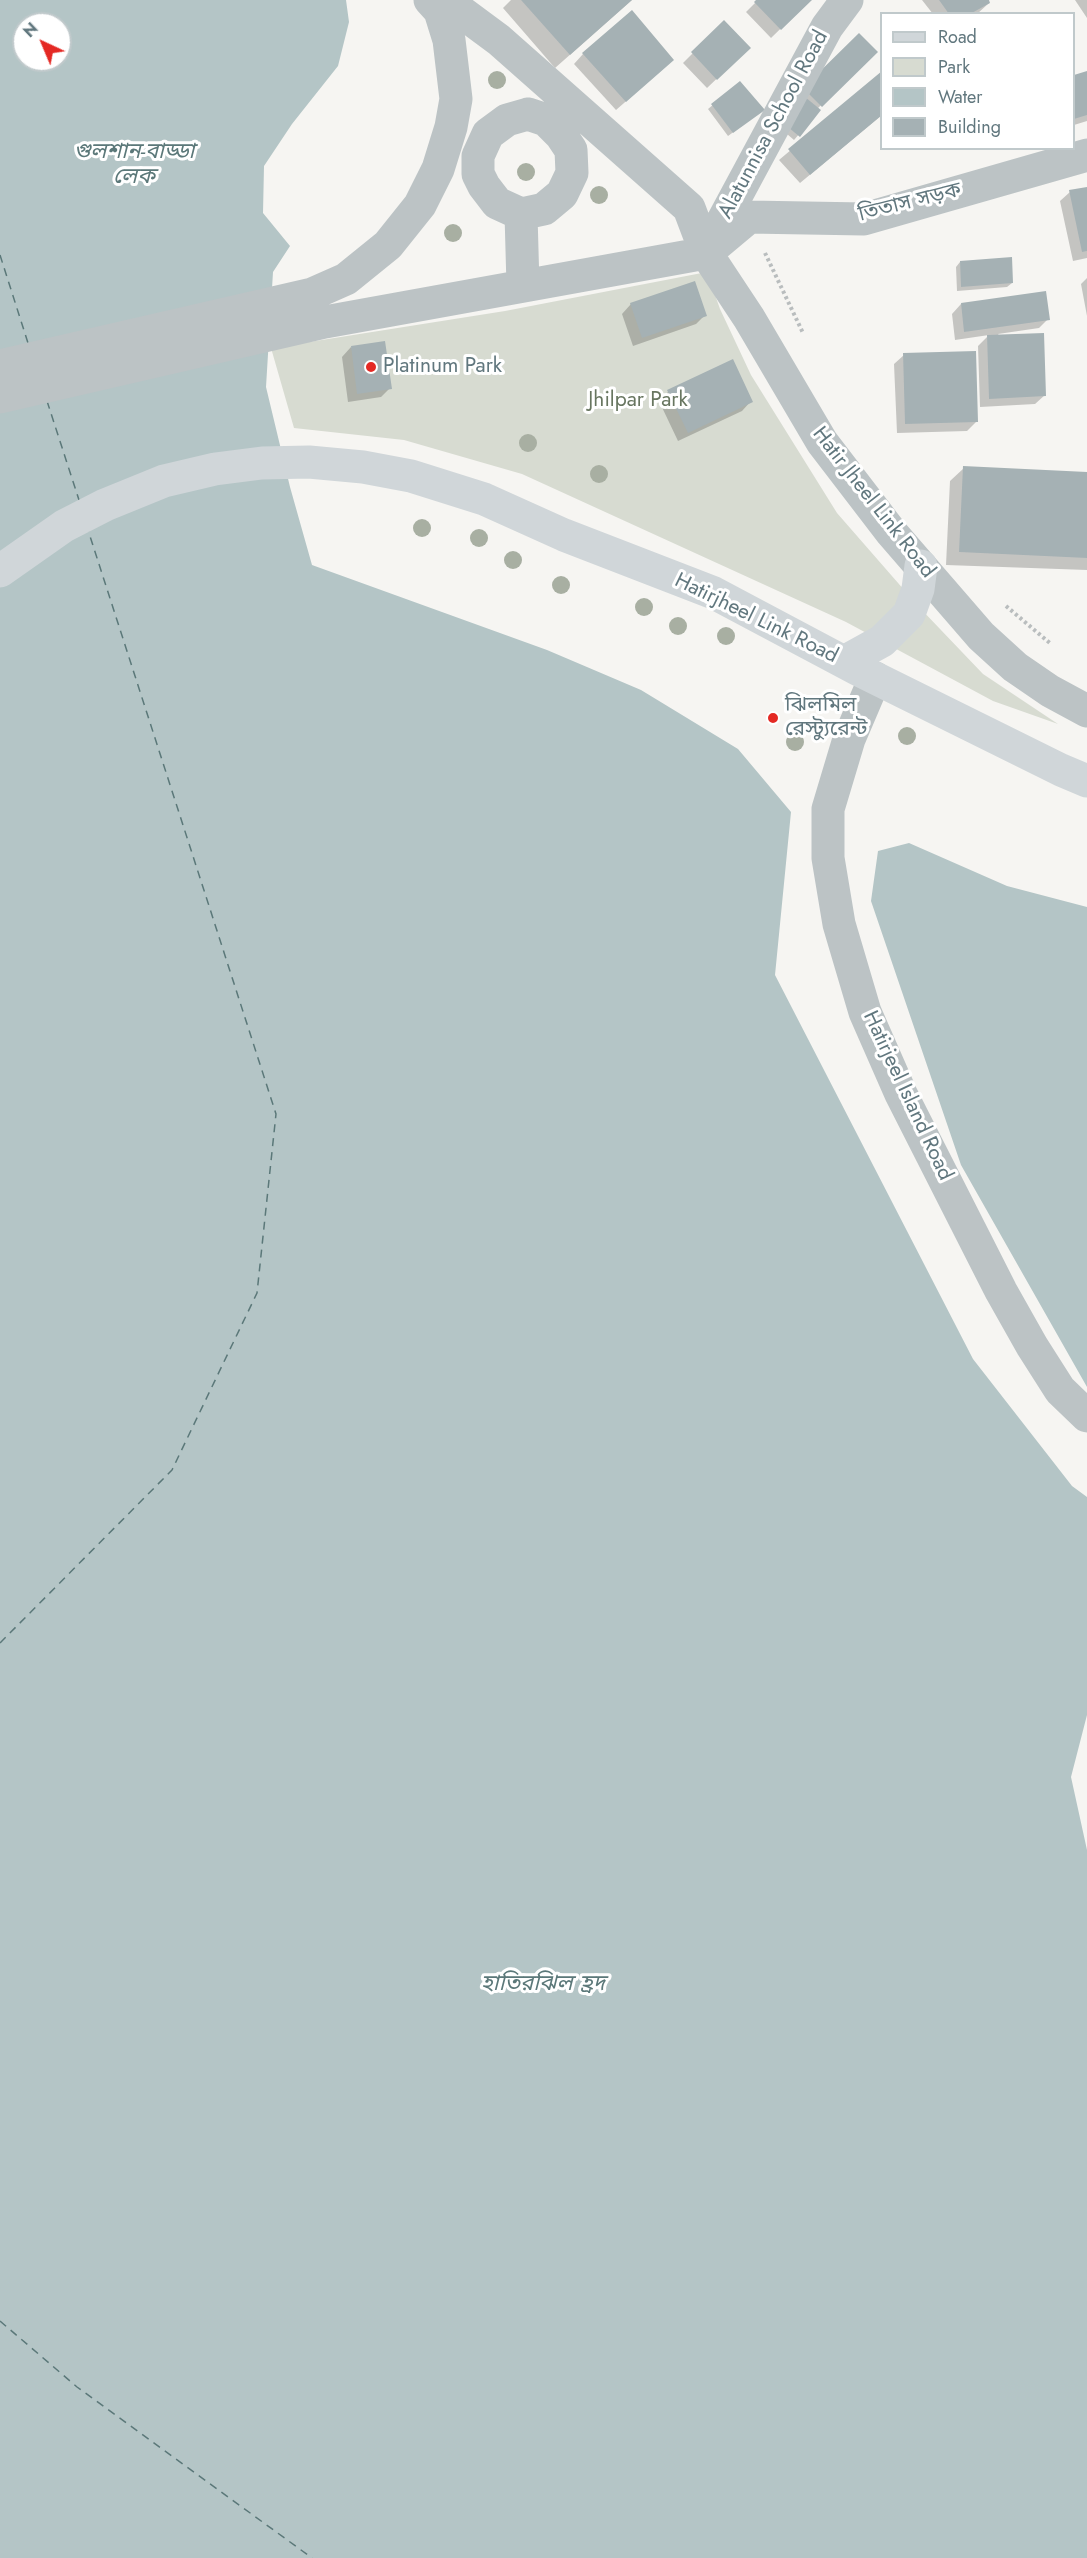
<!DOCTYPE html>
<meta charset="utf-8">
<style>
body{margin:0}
#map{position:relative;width:1087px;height:2558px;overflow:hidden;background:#f6f5f2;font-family:Jost,sans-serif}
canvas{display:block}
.legend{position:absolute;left:880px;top:12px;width:195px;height:138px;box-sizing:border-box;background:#fff;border:2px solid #c0c9cb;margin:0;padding:8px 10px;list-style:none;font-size:18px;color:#61777e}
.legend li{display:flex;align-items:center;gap:12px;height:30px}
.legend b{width:30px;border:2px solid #c0c9cb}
.north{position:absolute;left:12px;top:12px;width:60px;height:60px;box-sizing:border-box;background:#fff;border:2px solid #c0c9cb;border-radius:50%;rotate:316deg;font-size:16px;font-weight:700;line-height:24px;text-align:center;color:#61777e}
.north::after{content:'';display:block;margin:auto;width:21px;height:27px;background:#e42924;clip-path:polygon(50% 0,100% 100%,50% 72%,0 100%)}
</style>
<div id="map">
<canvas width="1087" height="2558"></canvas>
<ul class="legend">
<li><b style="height:8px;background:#d0d6d9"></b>Road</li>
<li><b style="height:16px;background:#d7dbd1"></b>Park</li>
<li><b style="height:16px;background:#b4c5c6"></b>Water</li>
<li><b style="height:16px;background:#a5b1b4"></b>Building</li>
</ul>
<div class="north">N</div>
</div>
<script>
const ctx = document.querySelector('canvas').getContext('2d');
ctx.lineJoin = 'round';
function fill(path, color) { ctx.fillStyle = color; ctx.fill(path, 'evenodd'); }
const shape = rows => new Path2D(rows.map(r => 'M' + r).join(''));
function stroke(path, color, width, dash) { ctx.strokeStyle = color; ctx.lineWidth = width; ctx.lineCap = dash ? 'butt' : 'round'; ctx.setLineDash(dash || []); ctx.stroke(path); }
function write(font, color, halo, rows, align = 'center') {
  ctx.font = font + ' Jost,"Noto Sans Bengali",sans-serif'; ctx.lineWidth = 6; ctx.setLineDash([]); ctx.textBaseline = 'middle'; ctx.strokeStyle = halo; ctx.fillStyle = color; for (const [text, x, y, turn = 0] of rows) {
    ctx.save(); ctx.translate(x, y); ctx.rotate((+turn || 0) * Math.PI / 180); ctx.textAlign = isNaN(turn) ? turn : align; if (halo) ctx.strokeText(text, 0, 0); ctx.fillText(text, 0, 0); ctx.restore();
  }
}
fill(shape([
 [707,272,720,309,751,375,837,513,919,607,983,674,1058,724,993,701,846,622,522,474,404,440,294,428,271,348,505,311]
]), '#d7dbd1');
fill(shape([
 [0,0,346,0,349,22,338,66,292,124,264,166,263,213,290,246,273,272,266,387,290,487,312,565,547,650,641,690,738,749,791,812,775,975,973,1359,1072,1486,1087,1497,1087,1715,1071,1777,1087,1850,1087,2558,0,2558],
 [24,24,60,24,60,60,24,60],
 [909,843,1007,886,1087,907,1087,1387,961,1165,871,901,878,851]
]), '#b4c5c6');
fill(shape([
 [511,0,632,0,555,68,503,8],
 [758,0,810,0,771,38,746,12],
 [922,0,987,0,989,3,977,14,933,14],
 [1075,0,1087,0,1087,18],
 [724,22,749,48,707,88,683,63],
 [876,52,817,109,819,111,794,140,780,128,795,98],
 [583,54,663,69,616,110,574,64],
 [1087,72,1087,121,1074,125,1074,76],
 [882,73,882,115,800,183,779,160],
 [739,83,758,114,728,136,708,109],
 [1087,188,1087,258,1073,261,1060,201,1070,192],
 [960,262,1012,283,1007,287,957,291,956,267],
 [1087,278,1087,316,1081,284],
 [631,304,705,315,696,324,633,346,622,314],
 [961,304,1048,319,1039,328,998,334,1045,395,1035,404,980,407,978,346,989,335,955,340,952,314],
 [351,347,390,388,381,397,348,402,342,357],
 [904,355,976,422,967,431,897,433,894,364],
 [668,392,751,401,742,411,678,441,659,401],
 [964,468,1087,473,1087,570,946,565,950,481]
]), '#0003');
stroke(shape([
 [0,255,28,343],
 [47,401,79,500],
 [0,1643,172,1470,257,1293,276,1114,88,530],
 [0,2321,77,2387,312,2558]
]), '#5b7879', 1.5, [8, 6]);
fill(shape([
 [521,0,632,0,570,55],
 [756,0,812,0,781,30,754,2],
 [939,0,989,0,990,3,970,14,949,14],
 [632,10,674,60,626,102,582,53],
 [724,20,751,48,717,80,691,52],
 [859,33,878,52,822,107,803,88],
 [882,71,882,115,810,175,788,149],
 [1087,71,1087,115,1074,119,1074,75],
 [740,81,765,110,733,133,711,104],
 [805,97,821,110,800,137,783,123],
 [1087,187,1087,251,1082,252,1069,190],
 [1012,257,1013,283,961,287,960,261],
 [695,281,707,316,642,338,630,303],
 [1046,291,1050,320,964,332,961,303],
 [1044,333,1046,396,989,399,987,335],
 [385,341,392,389,357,394,351,346],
 [976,351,978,422,905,424,903,353],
 [733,359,753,402,688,433,667,390],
 [963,466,1087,472,1087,558,959,552]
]), '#a5b1b4');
stroke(shape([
 [765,253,803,333],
 [1006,606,1051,644]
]), '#b9bdbe', 4, [3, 3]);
stroke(shape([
 [445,0,499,40,689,208,706,253,749,318,822,442,891,532,981,636,1015,667,1050,691,1087,711],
 [528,114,546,120,561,135,571,150,572,173,562,194,544,209,521,214,497,203,484,186,478,174,478,156,488,134,507,120,528,114],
 [521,214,523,286],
 [713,239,827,27,847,0],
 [0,366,312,294,346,279,388,245,420,205,438,169,451,127,456,99,449,40,440,11,430,0],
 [0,397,325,322,706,253,749,217,864,219,1087,155],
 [875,678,849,739,828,809,828,858,839,924,865,1012,901,1094,1001,1291,1032,1346,1060,1390,1087,1416]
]), '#bcc3c5', 33);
stroke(shape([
 [0,571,64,526,105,505,164,481,215,469,262,463,309,462,363,467,411,476,484,499,564,535,714,593,857,669,1061,770,1087,781],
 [844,662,882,641,909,614,918,589,921,566]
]), '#d0d6d9', 33);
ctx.fillStyle = '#a8afa2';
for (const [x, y] of [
 [497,80],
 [526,172],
 [599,195],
 [453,233],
 [528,443],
 [599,474],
 [422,528],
 [479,538],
 [513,560],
 [561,585],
 [644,607],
 [678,626],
 [726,636],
 [907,736],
 [795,742]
]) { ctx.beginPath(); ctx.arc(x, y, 9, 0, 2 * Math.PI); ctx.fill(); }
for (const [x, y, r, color] of [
 [371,367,6,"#e42924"],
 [773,718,6,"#e42924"]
]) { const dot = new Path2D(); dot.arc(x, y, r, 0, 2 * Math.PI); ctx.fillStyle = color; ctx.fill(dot); stroke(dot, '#fff', 2); }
write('21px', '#61777e', '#fff', [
 ["Alatunnisa School Road",774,125,-62],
 ["তিতাস সড়ক",910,203,-14],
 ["Hatir Jheel Link Road",873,503,52],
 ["Hatirjheel Link Road",756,619,26],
 ["Hatirjeel Island Road",907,1096,65]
]);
write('21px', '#61777e', '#fff', [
 ["Platinum Park",383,367],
 ["ঝিলমিল",785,706],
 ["রেস্ট্যুরেন্ট",785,730]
], 'left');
write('21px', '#687660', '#fff', [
 ["Jhilpar Park",638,401]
]);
write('italic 22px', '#5b7879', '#fff', [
 ["গুলশান-বাড্ডা",134,153],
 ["লেক",134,178],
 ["হাতিরঝিল হ্রদ",543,1985]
]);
</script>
